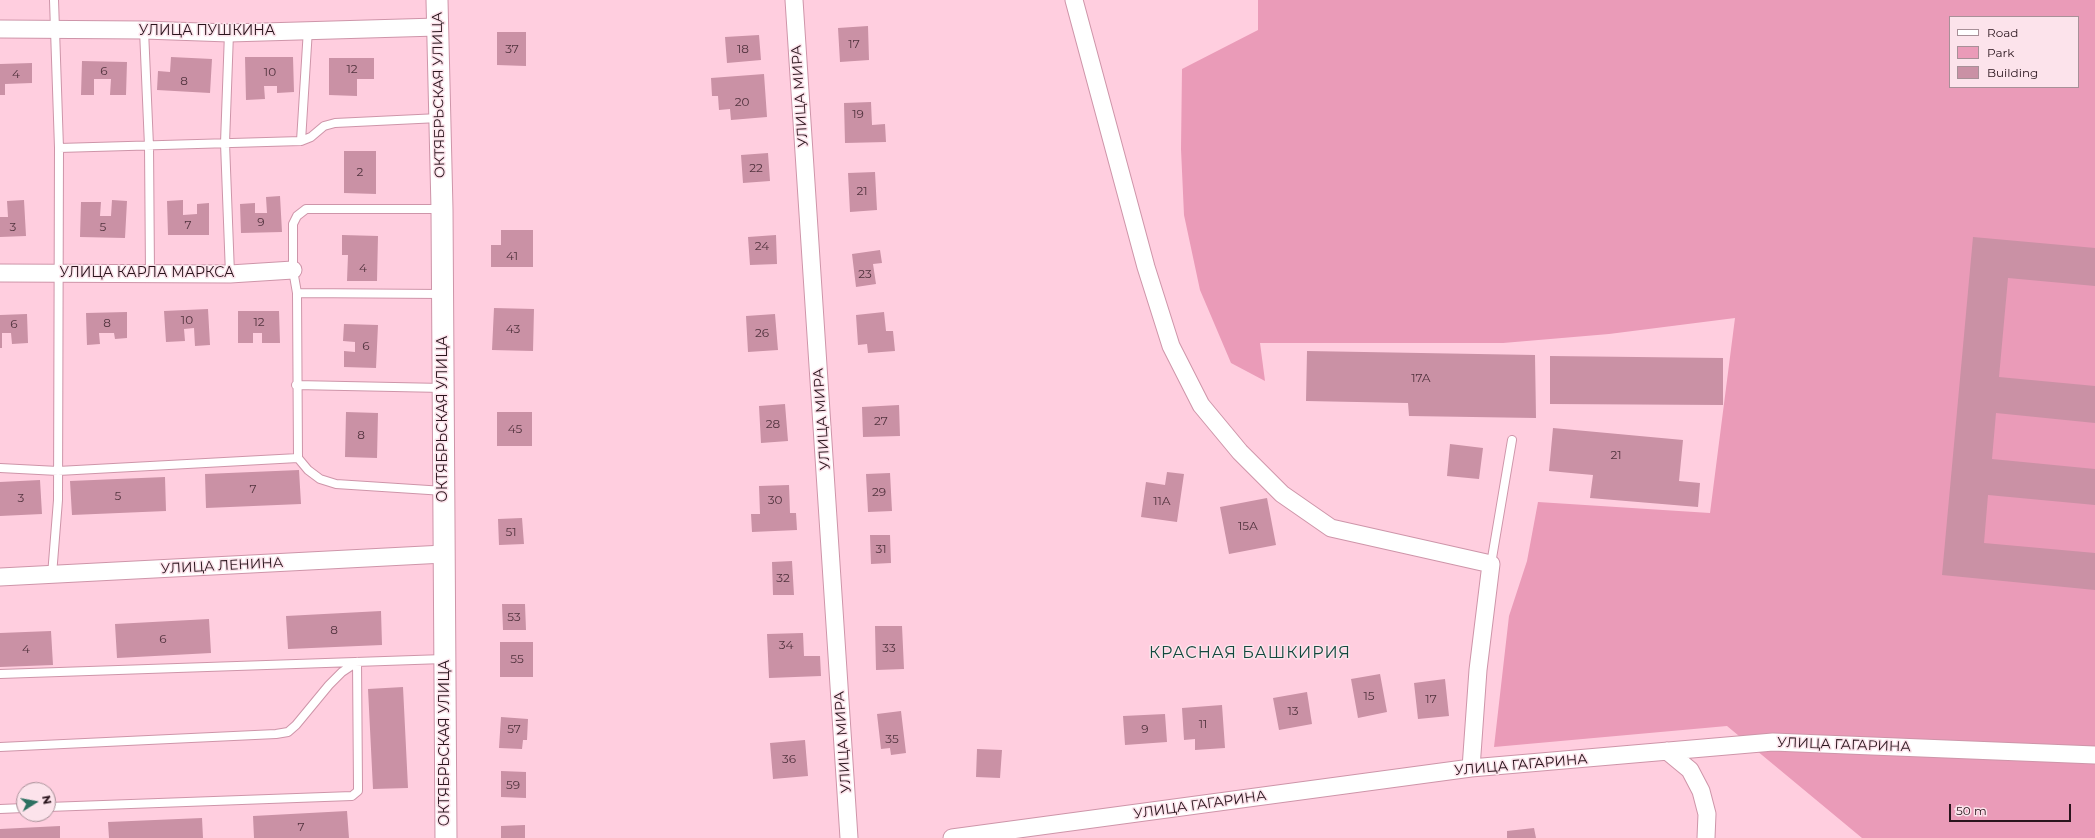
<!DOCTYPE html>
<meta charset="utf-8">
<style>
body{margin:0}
#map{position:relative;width:2095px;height:838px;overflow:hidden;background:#ffcedf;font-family:Montserrat,sans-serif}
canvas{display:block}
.legend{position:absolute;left:1949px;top:16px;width:130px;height:72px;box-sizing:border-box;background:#fce3eb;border:1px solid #a89098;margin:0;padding:5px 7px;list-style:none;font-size:12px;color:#29141c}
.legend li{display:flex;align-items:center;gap:8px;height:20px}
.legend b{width:20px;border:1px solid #a89098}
.north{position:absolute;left:16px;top:782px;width:40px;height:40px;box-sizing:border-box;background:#fce3eb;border:1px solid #a89098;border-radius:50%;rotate:79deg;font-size:11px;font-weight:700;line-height:16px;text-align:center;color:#29141c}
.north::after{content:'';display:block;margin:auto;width:14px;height:18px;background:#2d7061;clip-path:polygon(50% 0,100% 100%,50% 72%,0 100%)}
.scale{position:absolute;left:1949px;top:804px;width:122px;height:18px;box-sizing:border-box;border:2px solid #29141c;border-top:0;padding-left:5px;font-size:12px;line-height:14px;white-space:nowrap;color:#29141c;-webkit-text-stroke:3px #fce3eb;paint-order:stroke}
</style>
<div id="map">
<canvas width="2095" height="838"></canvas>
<ul class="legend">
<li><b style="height:5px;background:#fff"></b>Road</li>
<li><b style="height:11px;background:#ea9bb8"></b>Park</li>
<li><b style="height:11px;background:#ca91a5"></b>Building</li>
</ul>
<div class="north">N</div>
<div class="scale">50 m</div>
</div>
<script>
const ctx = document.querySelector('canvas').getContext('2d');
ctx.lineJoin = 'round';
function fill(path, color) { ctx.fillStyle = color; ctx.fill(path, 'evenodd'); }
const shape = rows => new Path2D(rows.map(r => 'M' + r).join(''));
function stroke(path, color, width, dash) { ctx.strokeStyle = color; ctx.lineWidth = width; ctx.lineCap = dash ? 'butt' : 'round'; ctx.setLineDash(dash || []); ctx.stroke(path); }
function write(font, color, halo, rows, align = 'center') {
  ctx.font = font + ' Montserrat,sans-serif'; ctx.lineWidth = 3; ctx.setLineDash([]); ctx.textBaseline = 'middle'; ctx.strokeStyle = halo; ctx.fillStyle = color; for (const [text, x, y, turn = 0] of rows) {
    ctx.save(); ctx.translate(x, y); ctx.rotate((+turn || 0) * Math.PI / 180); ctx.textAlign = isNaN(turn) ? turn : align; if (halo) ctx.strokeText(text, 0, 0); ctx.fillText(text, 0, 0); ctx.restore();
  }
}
fill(shape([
 [1258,0,2095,0,2095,838,1862,838,1727,726,1494,747,1509,616,1527,561,1538,502,1710,513,1735,318,1609,334,1503,343,1260,343,1265,381,1231,363,1200,290,1184,215,1181,149,1182,69,1258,30],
 [1950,17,2078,17,2078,87,1950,87]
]), '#ea9bb8');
fill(shape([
 [868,26,869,60,840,62,838,28],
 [497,32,526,32,526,66,497,65],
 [759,35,761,60,727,63,725,37],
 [171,57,212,59,210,93,157,90,158,71,170,72],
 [245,57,293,57,294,92,277,93,277,86,264,86,265,99,246,100],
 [329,58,374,58,374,79,357,79,357,96,329,95],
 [82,61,127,62,126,95,110,95,111,79,94,79,94,95,81,95],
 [32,63,32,83,5,84,5,95,0,95,0,64],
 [764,74,767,117,731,120,730,109,719,110,718,96,712,96,711,78],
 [871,102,872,125,885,124,886,142,845,143,844,103],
 [344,151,376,151,376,194,344,193],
 [768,153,770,181,743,183,741,155],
 [875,172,877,210,850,212,848,173],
 [280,196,282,232,241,233,240,204,255,203,255,213,267,213,266,197],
 [24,200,26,236,0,237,0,217,8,217,7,201],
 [112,200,127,201,125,238,80,237,81,202,101,202,100,216,111,216],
 [183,200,183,215,197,214,197,204,209,203,209,235,168,235,167,201],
 [501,230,533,230,533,267,491,267,491,245,501,245],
 [342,235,378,236,377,281,347,281,348,255,342,255],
 [776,235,777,264,750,265,748,237],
 [1973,237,2095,248,2095,286,2008,278,1999,377,2095,386,2095,423,1996,413,1992,459,2095,469,2095,505,1988,495,1984,543,2095,553,2095,590,1942,575],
 [880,250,882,263,873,264,876,284,856,287,852,254],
 [494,308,534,309,533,351,492,350],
 [208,309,210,345,195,346,194,328,184,329,185,341,166,342,164,311],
 [238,311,279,311,280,343,262,343,262,333,253,333,253,343,238,343],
 [127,312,127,338,115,339,114,333,99,333,100,344,87,345,86,313],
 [884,312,886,331,893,331,895,351,868,353,867,344,858,345,856,315],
 [27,314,28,343,12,344,11,333,2,333,2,348,0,348,0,315],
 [775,314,778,350,748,352,746,316],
 [344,324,378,325,376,368,344,367,344,351,355,352,355,342,343,341],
 [1307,351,1535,355,1536,418,1409,416,1408,403,1306,401],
 [1550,356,1723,358,1723,405,1550,404],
 [785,404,788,441,761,443,759,406],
 [899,405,900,436,863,437,862,407],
 [346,412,378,413,377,458,345,457],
 [497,412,532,412,532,446,497,446],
 [1553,428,1683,440,1679,481,1700,483,1698,507,1590,498,1593,475,1549,471],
 [1450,444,1483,448,1479,479,1447,476],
 [299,470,301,504,206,508,205,474],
 [1167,472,1184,474,1177,522,1141,517,1146,482,1165,485],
 [890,473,892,511,868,512,866,474],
 [165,477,166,511,72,515,70,481],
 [40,480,42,514,0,516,0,482],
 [789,485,790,513,796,513,797,530,752,532,751,514,760,514,759,486],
 [1267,498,1276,545,1229,554,1220,507],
 [522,518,524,544,499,545,498,519],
 [870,535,890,535,891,563,871,564],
 [792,561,794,595,773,595,772,562],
 [502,604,525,604,526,630,503,630],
 [381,611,382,645,288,649,286,616],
 [209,619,211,653,117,658,115,624],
 [875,626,902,626,904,669,876,670],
 [51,631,53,665,0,667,0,633],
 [803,633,804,656,820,656,821,676,769,678,767,634],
 [500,642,533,642,533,677,500,677],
 [1380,674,1387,712,1358,718,1351,679],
 [1445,679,1449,716,1418,719,1414,683],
 [403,687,408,788,373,789,368,689],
 [1307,692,1312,724,1279,730,1273,698],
 [1222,705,1225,748,1195,750,1195,739,1184,740,1182,708],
 [901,711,906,753,891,755,890,748,881,749,877,714],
 [1165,714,1167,742,1125,745,1123,716],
 [501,717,528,719,527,740,523,740,522,749,499,748],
 [805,740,808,776,773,779,770,743],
 [977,749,1002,750,1000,778,976,777],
 [501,771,526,772,526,798,501,797],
 [347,811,349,838,254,838,253,816],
 [202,818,203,838,109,838,108,822],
 [525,825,525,838,501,838,501,826],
 [60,826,60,838,0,838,0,829],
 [1534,828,1536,838,1507,838,1507,831]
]), '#ca91a5');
const service = shape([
 [144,30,149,146,150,274],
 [229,33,225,143,230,274],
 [301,141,311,137,324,126,335,123,439,118],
 [59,148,301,141,308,29],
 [297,293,442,294],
 [296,385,443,388],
 [298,458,308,470,320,479,336,484,444,491],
 [0,468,58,471,298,458,297,293,293,270,293,224,297,216,306,209,442,209],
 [1491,564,1512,440],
 [52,575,58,500,59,148,54,0],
 [0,674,444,659],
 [0,747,276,734,288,732,296,725,329,685,342,672,357,662],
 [48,807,352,796,358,791,358,787,357,662],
 [0,809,24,808]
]);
const minor = shape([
 [794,0,849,838],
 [1074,0,1146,267,1171,346,1201,405,1240,452,1282,494,1331,528,1491,564,1478,670,1471,768],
 [0,29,144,30,229,33,437,27],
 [0,273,230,274,293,270],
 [0,577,444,554],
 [1667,751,1690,770,1701,791,1707,814,1706,838],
 [952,838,1471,768,1773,742,2095,755]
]);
const tertiary = shape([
 [437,0,442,209,446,838]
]);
stroke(service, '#ce95a9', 10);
stroke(minor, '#ce95a9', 19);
stroke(tertiary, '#ce95a9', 23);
stroke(service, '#fff', 8);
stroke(minor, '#fff', 17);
stroke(tertiary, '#fff', 21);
write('12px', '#51333e', null, [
 ["17",854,44],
 ["37",512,49],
 ["18",743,49],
 ["12",352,69],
 ["6",104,71],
 ["10",270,72],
 ["4",16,74],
 ["8",184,81],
 ["20",742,102],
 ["19",858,114],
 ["22",756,168],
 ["2",360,172],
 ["21",862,191],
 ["9",261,222],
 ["7",188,225],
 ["3",13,227],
 ["5",103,227],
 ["24",762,246],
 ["41",512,256],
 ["4",363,268],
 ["23",865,274],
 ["10",187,320],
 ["12",259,322],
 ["8",107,323],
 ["6",14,324],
 ["43",513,329],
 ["26",762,333],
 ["6",366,346],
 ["17А",1421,378],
 ["27",881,421],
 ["28",773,424],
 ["45",515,429],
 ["8",361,435],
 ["21",1616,455],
 ["7",253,489],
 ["29",879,492],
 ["5",118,496],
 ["3",21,498],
 ["30",775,500],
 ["11А",1162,501],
 ["15А",1248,526],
 ["51",511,532],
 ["31",881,549],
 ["32",783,578],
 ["53",514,617],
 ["8",334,630],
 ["6",163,639],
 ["34",786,645],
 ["33",889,648],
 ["4",26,649],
 ["55",517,659],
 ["15",1369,696],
 ["17",1431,699],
 ["13",1293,711],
 ["11",1203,724],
 ["57",514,729],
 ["9",1145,729],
 ["35",892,739],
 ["36",789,759],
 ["59",513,785],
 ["7",301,827]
]);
write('14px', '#29141c', '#fce3eb', [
 ["УЛИЦА ПУШКИНА",207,31],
 ["ОКТЯБРЬСКАЯ УЛИЦА",439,95,-91],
 ["УЛИЦА МИРА",800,96,-94],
 ["УЛИЦА КАРЛА МАРКСА",147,273],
 ["ОКТЯБРЬСКАЯ УЛИЦА",443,419,-90],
 ["УЛИЦА МИРА",822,419,-94],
 ["УЛИЦА ЛЕНИНА",222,566,-3],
 ["УЛИЦА МИРА",843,742,-94],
 ["ОКТЯБРЬСКАЯ УЛИЦА",445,743,-90],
 ["УЛИЦА ГАГАРИНА",1844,745,2],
 ["УЛИЦА ГАГАРИНА",1521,765,-5],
 ["УЛИЦА ГАГАРИНА",1200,805,-8]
]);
ctx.letterSpacing = '1px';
write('16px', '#12493e', '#fce3eb', [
 ["КРАСНАЯ БАШКИРИЯ",1250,653]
]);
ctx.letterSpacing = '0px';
</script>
